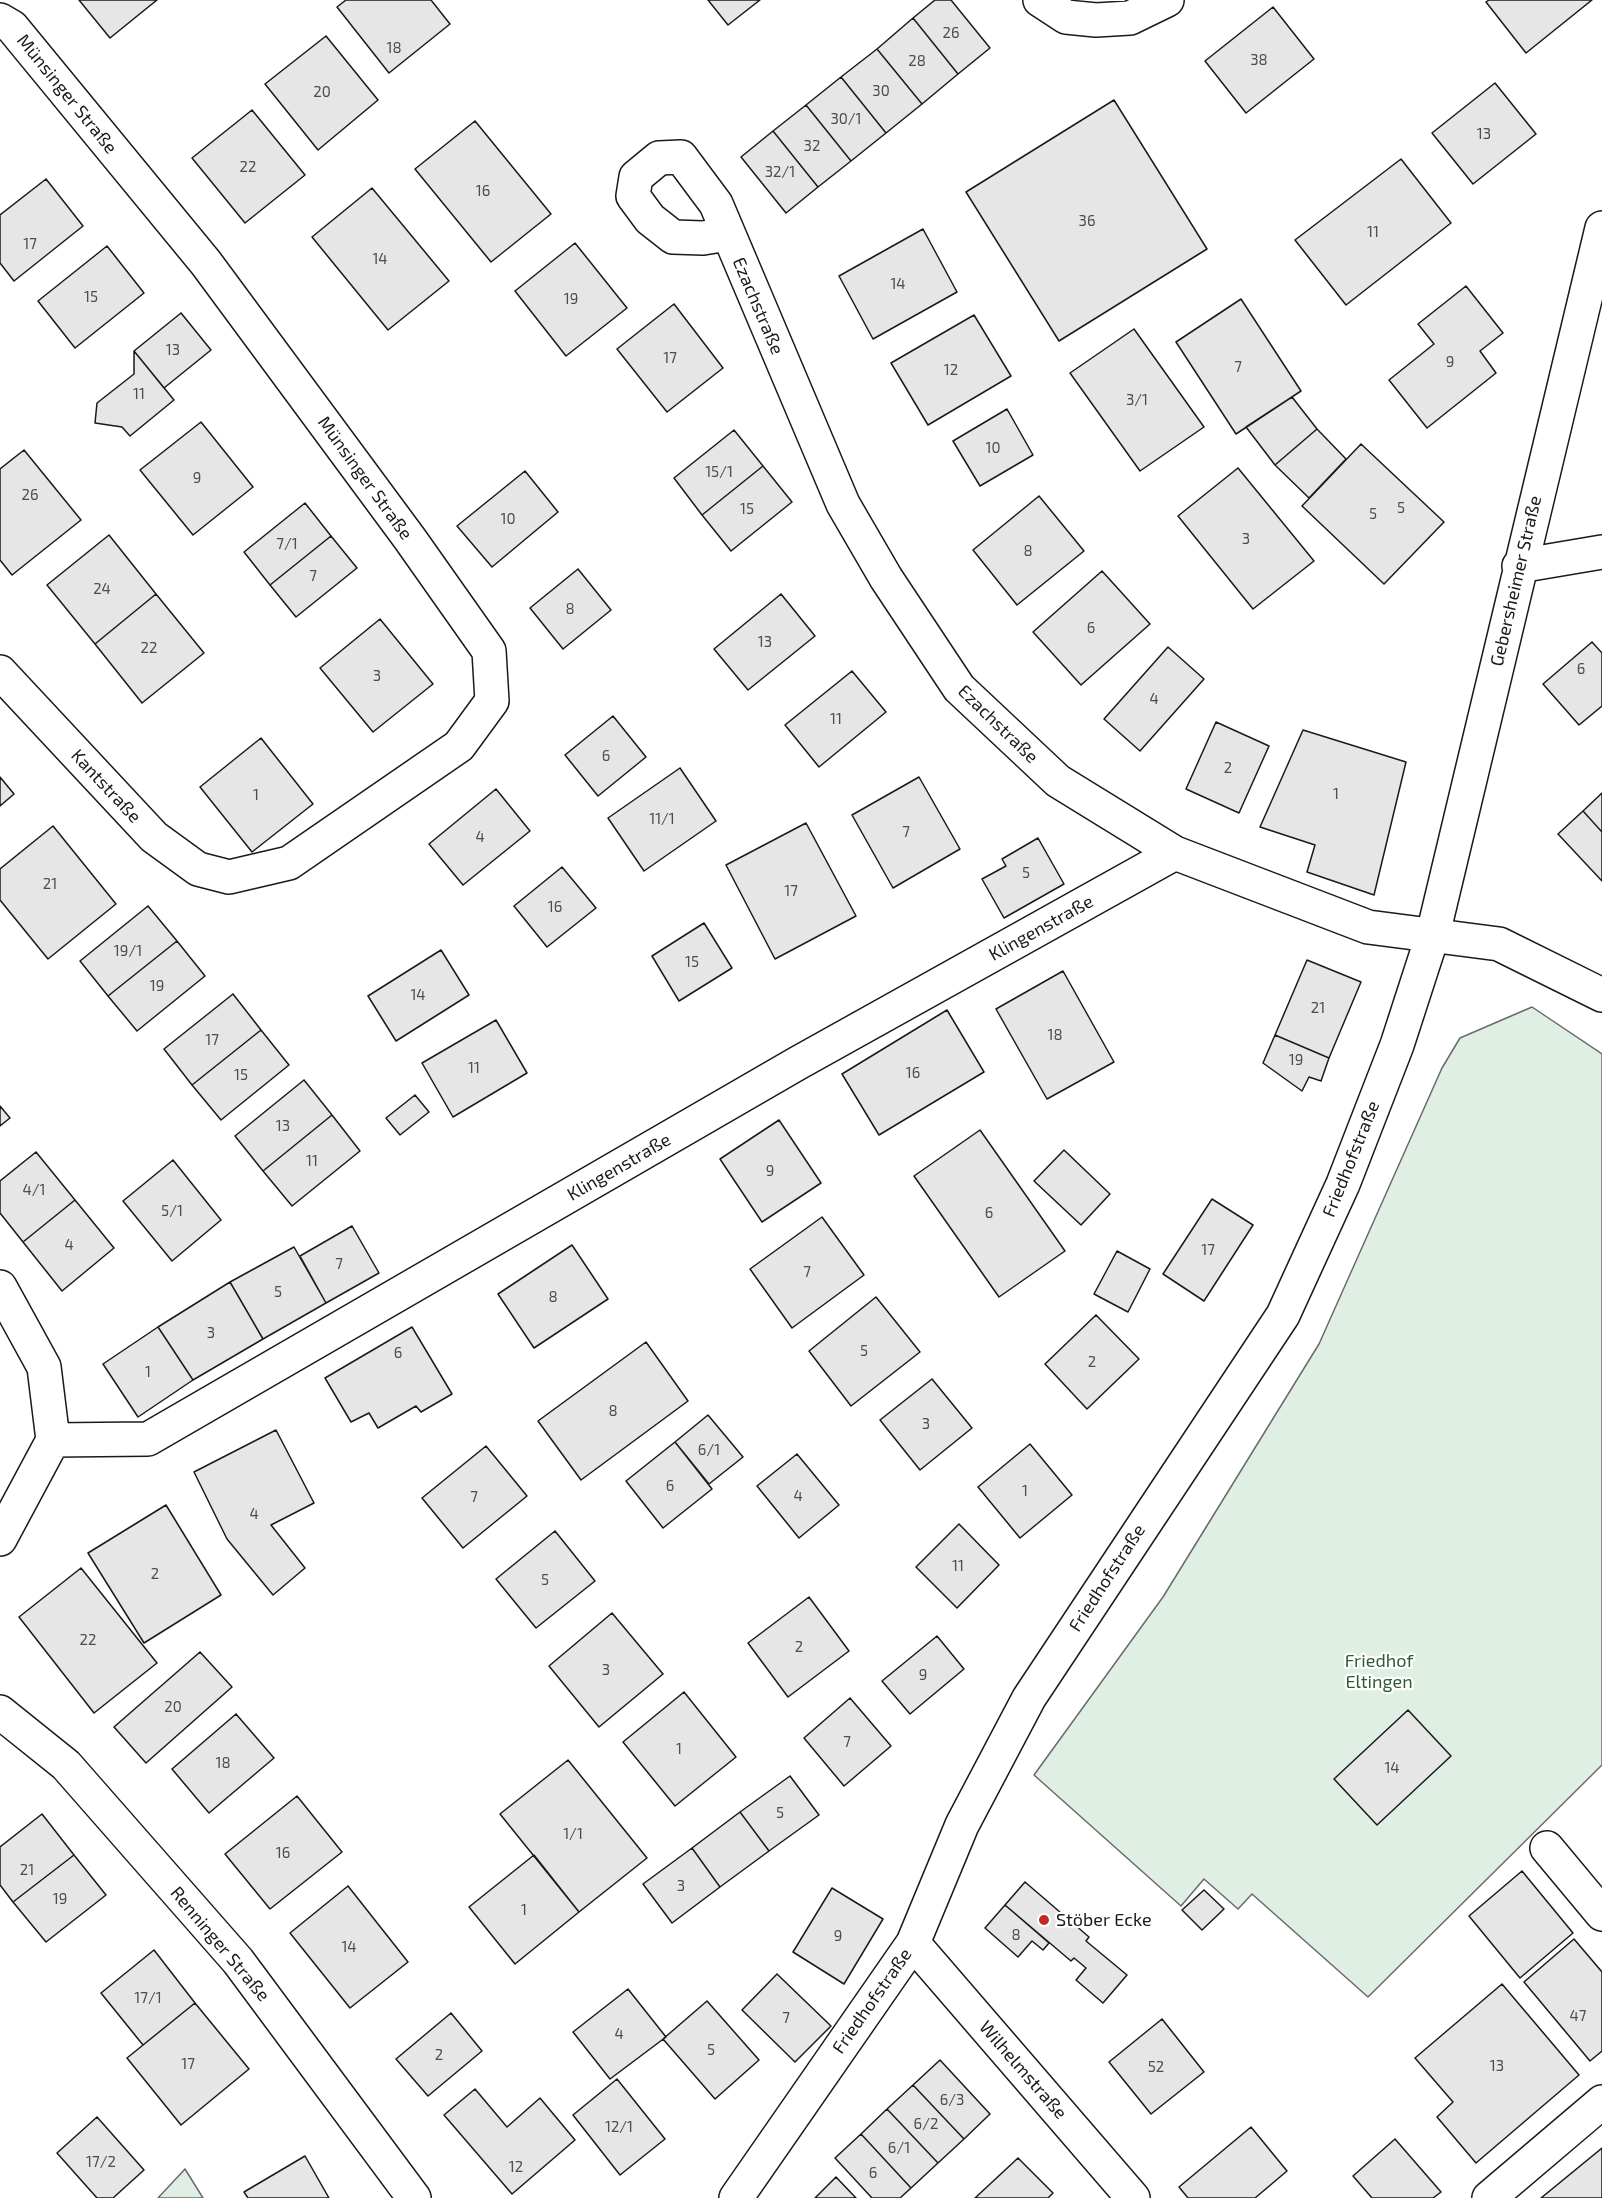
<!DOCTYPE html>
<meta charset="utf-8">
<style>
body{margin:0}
canvas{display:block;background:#fff}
</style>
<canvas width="1602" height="2198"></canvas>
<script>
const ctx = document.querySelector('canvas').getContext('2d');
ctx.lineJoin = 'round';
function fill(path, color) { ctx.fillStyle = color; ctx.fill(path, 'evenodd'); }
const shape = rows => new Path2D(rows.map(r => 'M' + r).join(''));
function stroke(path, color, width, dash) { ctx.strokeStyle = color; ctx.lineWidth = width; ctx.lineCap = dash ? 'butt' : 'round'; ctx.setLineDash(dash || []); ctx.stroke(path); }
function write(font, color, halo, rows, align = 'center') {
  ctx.font = font + ' "Exo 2",sans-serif'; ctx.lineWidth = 4.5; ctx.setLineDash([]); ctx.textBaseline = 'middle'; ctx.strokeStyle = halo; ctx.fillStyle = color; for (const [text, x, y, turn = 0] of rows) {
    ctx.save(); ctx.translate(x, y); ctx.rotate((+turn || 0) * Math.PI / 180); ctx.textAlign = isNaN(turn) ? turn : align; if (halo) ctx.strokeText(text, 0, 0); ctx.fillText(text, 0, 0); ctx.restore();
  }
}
const green = shape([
 [1532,1007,1602,1054,1602,1765,1368,1997,1252,1894,1238,1909,1204,1879,1181,1906,1034,1775,1163,1597,1319,1344,1442,1068,1460,1038,1532,1007],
 [185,2169,203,2198,158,2198,185,2169]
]);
fill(green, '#e0efe3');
stroke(green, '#6a6a6a', 1.5);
const building = shape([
 [79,0,157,0,110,38,79,0],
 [346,0,431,0,450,24,389,73,337,7,346,0],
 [708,0,760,0,728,25,708,0],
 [935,0,951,0,990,48,958,74,913,18,935,0],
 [1489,0,1592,0,1526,53,1486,2,1489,0],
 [1273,7,1314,59,1246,113,1205,61,1273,7],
 [913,18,958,74,922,104,877,49,913,18],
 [326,36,378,100,318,150,265,84,326,36],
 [877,49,922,104,886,133,841,77,877,49],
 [841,77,886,133,851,161,806,105,841,77],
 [1495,83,1536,134,1473,184,1432,133,1495,83],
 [1114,100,1207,249,1059,341,966,192,1114,100],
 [806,105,851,161,818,187,773,131,806,105],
 [252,110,305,175,245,223,192,158,252,110],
 [475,121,551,214,491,262,415,169,475,121],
 [773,131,818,187,786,213,741,157,773,131],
 [1401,159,1451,223,1346,305,1295,240,1401,159],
 [46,179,83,226,14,281,0,263,0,215,46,179],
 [372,188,449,281,388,330,312,237,372,188],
 [923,229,957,292,873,339,839,276,923,229],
 [575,243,627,308,566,356,515,291,575,243],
 [107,246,144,293,75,348,38,301,107,246],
 [1466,286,1503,333,1480,351,1496,373,1427,428,1389,380,1434,344,1418,324,1466,286],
 [1241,299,1301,391,1236,434,1176,342,1241,299],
 [674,304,723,368,667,412,617,349,674,304],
 [181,313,211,350,164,388,134,351,181,313],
 [974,315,1011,376,928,425,891,363,974,315],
 [1134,329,1204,427,1140,471,1070,373,1134,329],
 [134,351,174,400,130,436,122,427,95,423,97,403,134,374,134,351],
 [1292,397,1317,429,1275,465,1246,427,1292,397],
 [1007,409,1033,455,980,486,953,441,1007,409],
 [201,422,253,487,193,535,140,470,201,422],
 [1317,429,1346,459,1309,498,1275,465,1317,429],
 [734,430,763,466,702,515,674,478,734,430],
 [1361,444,1444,522,1384,584,1302,506,1361,444],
 [24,450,81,520,12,575,0,560,0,469,24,450],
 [763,466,792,502,731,551,702,515,763,466],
 [1238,468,1314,561,1253,609,1178,516,1238,468],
 [525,471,558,512,492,567,457,526,525,471],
 [1039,496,1084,551,1017,605,973,550,1039,496],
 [305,503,331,536,270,585,244,552,305,503],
 [109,535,156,594,95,644,47,585,109,535],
 [331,536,357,568,296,617,270,585,331,536],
 [578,569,611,610,563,649,530,608,578,569],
 [1102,571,1150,624,1081,685,1033,632,1102,571],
 [156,594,204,653,142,703,95,644,156,594],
 [781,594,815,636,748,690,714,649,781,594],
 [380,619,433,684,373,732,320,668,380,619],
 [1592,642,1602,653,1602,706,1579,725,1543,684,1592,642],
 [1168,647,1204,679,1140,751,1104,719,1168,647],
 [852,671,886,712,819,767,785,725,852,671],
 [613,716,646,757,598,796,565,755,613,716],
 [1216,722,1269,746,1239,813,1186,789,1216,722],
 [1303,730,1406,762,1374,895,1307,872,1315,845,1260,827,1303,730],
 [261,738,313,804,252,852,200,787,261,738],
 [680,768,716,821,644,871,608,818,680,768],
 [0,777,14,794,0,806,0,777],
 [919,777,960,849,893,888,852,815,919,777],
 [496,789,530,831,463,885,429,844,496,789],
 [1602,793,1602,832,1583,811,1602,793],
 [1583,811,1602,832,1602,881,1558,834,1583,811],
 [806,823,856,916,775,959,726,865,806,823],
 [53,826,116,904,48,959,0,900,0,869,53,826],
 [1038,838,1064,884,1004,918,982,879,1006,866,1002,859,1038,838],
 [562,867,596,908,547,947,514,906,562,867],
 [148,906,177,941,108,996,80,961,148,906],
 [704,923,732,968,679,1001,652,956,704,923],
 [177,941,205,976,137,1031,108,996,177,941],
 [441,950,469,995,396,1041,368,996,441,950],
 [1307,960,1361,982,1329,1058,1275,1035,1307,960],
 [1063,971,1114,1062,1047,1099,996,1009,1063,971],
 [233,994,261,1030,192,1085,164,1049,233,994],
 [947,1010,984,1072,879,1135,842,1074,947,1010],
 [496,1020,527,1073,453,1117,422,1063,496,1020],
 [261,1030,289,1065,221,1120,192,1085,261,1030],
 [1275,1035,1329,1058,1321,1081,1309,1077,1302,1091,1263,1063,1275,1035],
 [304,1080,332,1115,263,1171,235,1136,304,1080],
 [415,1095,429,1112,400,1135,386,1118,415,1095],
 [0,1106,10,1118,0,1126,0,1106],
 [332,1115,360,1151,292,1206,263,1171,332,1115],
 [779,1120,821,1183,762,1222,720,1159,779,1120],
 [980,1130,1065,1251,999,1297,914,1176,980,1130],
 [1064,1150,1110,1194,1081,1225,1034,1181,1064,1150],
 [36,1152,75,1200,23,1242,0,1213,0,1181,36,1152],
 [173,1160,221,1220,172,1261,123,1201,173,1160],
 [1212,1199,1253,1225,1204,1301,1163,1274,1212,1199],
 [75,1200,114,1248,62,1291,23,1242,75,1200],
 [822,1217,864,1275,792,1328,750,1269,822,1217],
 [352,1226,379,1273,326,1303,300,1256,352,1226],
 [572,1245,608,1299,534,1348,498,1294,572,1245],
 [294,1247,326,1303,263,1339,230,1282,294,1247],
 [1117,1251,1150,1269,1128,1312,1094,1294,1117,1251],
 [230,1282,263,1339,193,1380,158,1327,230,1282],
 [876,1297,920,1352,851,1406,809,1351,876,1297],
 [1096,1315,1139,1359,1087,1409,1045,1364,1096,1315],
 [158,1327,193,1380,138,1417,103,1364,158,1327],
 [412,1327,452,1394,421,1412,416,1406,378,1428,369,1413,351,1422,325,1378,412,1327],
 [646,1342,688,1401,581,1480,538,1421,646,1342],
 [932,1379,972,1428,920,1470,880,1420,932,1379],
 [708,1415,743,1457,709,1484,675,1442,708,1415],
 [276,1430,314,1503,271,1525,305,1568,273,1595,227,1539,194,1472,276,1430],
 [675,1442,712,1489,663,1528,626,1481,675,1442],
 [1030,1444,1072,1495,1020,1538,978,1487,1030,1444],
 [486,1446,527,1496,463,1548,422,1498,486,1446],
 [797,1454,839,1505,799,1538,757,1486,797,1454],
 [166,1505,221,1595,144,1643,88,1553,166,1505],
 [959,1524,999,1565,957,1608,916,1567,959,1524],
 [555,1531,595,1581,536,1628,496,1579,555,1531],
 [81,1568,157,1663,94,1713,19,1617,81,1568],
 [809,1597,849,1651,788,1697,748,1643,809,1597],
 [612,1613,663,1674,599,1727,549,1666,612,1613],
 [937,1636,964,1669,910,1714,882,1681,937,1636],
 [200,1652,232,1687,146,1763,114,1727,200,1652],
 [684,1692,736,1757,675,1806,623,1742,684,1692],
 [850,1698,891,1746,844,1786,804,1738,850,1698],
 [1408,1710,1451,1756,1377,1825,1334,1779,1408,1710],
 [236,1714,274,1758,209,1813,172,1769,236,1714],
 [568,1760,647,1858,579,1912,500,1814,568,1760],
 [790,1776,819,1815,769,1851,740,1812,790,1776],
 [297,1796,342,1852,270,1909,225,1854,297,1796],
 [740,1812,769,1851,720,1887,692,1848,740,1812],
 [42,1814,74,1855,13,1902,0,1885,0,1847,42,1814],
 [692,1848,720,1887,672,1923,643,1884,692,1848],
 [74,1855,106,1895,46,1942,13,1902,74,1855],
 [534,1855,579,1912,515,1964,469,1907,534,1855],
 [1522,1871,1573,1933,1520,1978,1469,1916,1522,1871],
 [1025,1882,1089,1937,1086,1941,1127,1975,1103,2003,1076,1980,1086,1968,1074,1958,1071,1961,1005,1905,1025,1882],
 [348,1886,408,1962,350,2008,290,1933,348,1886],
 [832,1888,883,1919,844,1984,793,1952,832,1888],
 [1204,1890,1224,1909,1202,1930,1182,1910,1204,1890],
 [1005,1905,1049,1943,1043,1950,1032,1941,1018,1957,985,1928,1005,1905],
 [1574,1939,1602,1972,1602,2051,1590,2061,1524,1982,1574,1939],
 [154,1950,195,2003,143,2045,101,1993,154,1950],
 [777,1974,831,2026,795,2062,742,2010,777,1974],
 [1502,1984,1579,2075,1476,2163,1437,2117,1453,2102,1415,2058,1502,1984],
 [628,1989,666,2037,610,2079,573,2032,628,1989],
 [707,2001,759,2060,715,2099,663,2039,707,2001],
 [195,2003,249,2069,181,2125,127,2058,195,2003],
 [451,2013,482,2051,428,2096,396,2059,451,2013],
 [1162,2019,1204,2072,1151,2114,1109,2062,1162,2019],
 [940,2060,990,2114,964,2139,913,2085,940,2060],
 [617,2079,665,2139,620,2175,573,2115,617,2079],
 [913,2085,964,2139,938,2163,887,2109,913,2085],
 [475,2089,507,2127,540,2098,575,2140,512,2194,444,2115,475,2089],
 [887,2109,938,2163,911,2188,861,2134,887,2109],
 [97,2117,144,2170,113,2198,97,2198,57,2153,97,2117],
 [1251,2127,1287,2171,1255,2198,1188,2198,1179,2187,1251,2127],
 [861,2134,911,2188,900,2198,872,2198,835,2158,861,2134],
 [1395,2139,1441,2192,1433,2198,1372,2198,1353,2176,1395,2139],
 [1602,2148,1602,2198,1541,2198,1602,2148],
 [305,2156,329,2198,248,2198,244,2192,305,2156],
 [1018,2158,1053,2193,1048,2198,975,2198,1018,2158],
 [836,2177,856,2198,815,2198,836,2177]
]);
fill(building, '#e6e6e6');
stroke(building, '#1a1a1a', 1.5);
const minor = shape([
 [1040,0,1066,17,1096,20,1130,18,1167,0],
 [0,20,12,27,206,263,410,539,489,651,492,701,459,746,289,863,229,877,198,869,154,837,0,672],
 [728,234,703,238,673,237,650,219,633,196,636,177,659,158,681,157,716,204,843,504,886,578,959,688,1058,781,1175,853,1368,927,1499,944,1602,995],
 [1519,566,1602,552],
 [0,1287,44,1367,53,1440,0,1539],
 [53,1440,148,1439,798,1063,1175,853],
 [0,1712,66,1765,238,1961,414,2198],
 [1547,1848,1602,1914],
 [913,1943,1133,2198],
 [736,2198,913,1943,962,1825,1029,1698,1283,1315,1343,1184,1397,1045,1433,934,1602,228],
 [1489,2198,1602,2102]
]);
stroke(minor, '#1a1a1a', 36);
stroke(minor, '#fff', 33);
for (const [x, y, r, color] of [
 [1044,1920,6,"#c62828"]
]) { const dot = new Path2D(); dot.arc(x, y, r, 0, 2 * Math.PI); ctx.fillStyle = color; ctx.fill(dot); stroke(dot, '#fff', 2); }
write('15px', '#4d4d4d', null, [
 ["26",951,33],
 ["18",394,48],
 ["38",1259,60],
 ["28",917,61],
 ["30",881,91],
 ["20",322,92],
 ["30/1",846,119],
 ["13",1484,134],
 ["32",812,146],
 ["22",248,167],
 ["32/1",780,172],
 ["16",483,191],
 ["36",1087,221],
 ["11",1373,232],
 ["17",30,244],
 ["14",380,259],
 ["14",898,284],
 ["15",91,297],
 ["19",571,299],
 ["13",173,350],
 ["17",670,358],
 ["9",1450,362],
 ["7",1238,367],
 ["12",951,370],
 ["11",139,394],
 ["3/1",1137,400],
 ["10",993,448],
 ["15/1",719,472],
 ["9",197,478],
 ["26",30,495],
 ["5",1401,508],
 ["15",747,509],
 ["5",1373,514],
 ["10",508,519],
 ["3",1246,539],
 ["7/1",287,544],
 ["8",1028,551],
 ["7",313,576],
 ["24",102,589],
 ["8",570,609],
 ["6",1091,628],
 ["13",765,642],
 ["22",149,648],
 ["6",1581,669],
 ["3",377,676],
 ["4",1154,699],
 ["11",836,719],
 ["6",606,756],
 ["2",1228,768],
 ["1",1336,794],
 ["1",256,795],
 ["11/1",662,819],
 ["7",906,832],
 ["4",480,837],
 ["5",1026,873],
 ["21",50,884],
 ["17",791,891],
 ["16",555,907],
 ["19/1",128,951],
 ["15",692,962],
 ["19",157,986],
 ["14",418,995],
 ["21",1318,1008],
 ["18",1055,1035],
 ["17",212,1040],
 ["19",1296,1060],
 ["11",474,1068],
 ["16",913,1073],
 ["15",241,1075],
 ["13",283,1126],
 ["11",312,1161],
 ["9",770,1171],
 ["4/1",34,1190],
 ["5/1",172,1211],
 ["6",989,1213],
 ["4",69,1245],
 ["17",1208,1250],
 ["7",339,1264],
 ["7",807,1272],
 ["5",278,1292],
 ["8",553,1297],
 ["3",211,1333],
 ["5",864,1351],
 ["6",398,1353],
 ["2",1092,1362],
 ["1",148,1372],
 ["8",613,1411],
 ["3",926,1424],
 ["6/1",709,1450],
 ["6",670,1486],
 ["1",1025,1491],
 ["4",798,1496],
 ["7",474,1497],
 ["4",254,1514],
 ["11",958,1566],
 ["2",155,1574],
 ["5",545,1580],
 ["22",88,1640],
 ["2",799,1647],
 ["3",606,1670],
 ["9",923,1675],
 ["20",173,1707],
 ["7",847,1742],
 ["1",679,1749],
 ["18",223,1763],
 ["14",1392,1768],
 ["5",780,1813],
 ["1/1",573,1834],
 ["16",283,1853],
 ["21",27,1870],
 ["3",681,1886],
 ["19",60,1899],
 ["1",524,1910],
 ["8",1016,1935],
 ["9",838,1936],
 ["14",349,1947],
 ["17/1",148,1998],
 ["47",1578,2016],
 ["7",786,2018],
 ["4",619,2034],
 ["5",711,2050],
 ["2",439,2055],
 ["17",188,2064],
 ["13",1497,2066],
 ["52",1156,2067],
 ["6/3",952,2100],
 ["6/2",926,2124],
 ["12/1",619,2127],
 ["6/1",899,2148],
 ["17/2",101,2162],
 ["12",516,2167],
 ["6",873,2173]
]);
write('18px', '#1a1a1a', '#fff', [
 ["Münsinger Straße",67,94,51],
 ["Ezachstraße",758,306,67],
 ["Münsinger Straße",365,478,54],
 ["Gebersheimer Straße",1516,581,-77],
 ["Ezachstraße",998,724,44],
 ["Kantstraße",106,786,47],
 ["Klingenstraße",1041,928,-29],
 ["Friedhofstraße",1351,1159,-68],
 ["Klingenstraße",619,1167,-30],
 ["Friedhofstraße",1107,1578,-57],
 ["Renninger Straße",220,1944,50],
 ["Friedhofstraße",872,2001,-55],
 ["Wilhelmstraße",1023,2070,49]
]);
write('18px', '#2b5a34', '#fff', [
 ["Friedhof",1379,1661],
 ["Eltingen",1379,1682]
]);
write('18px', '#1a1a1a', '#fff', [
 ["Stöber Ecke",1056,1920]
], 'left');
</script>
